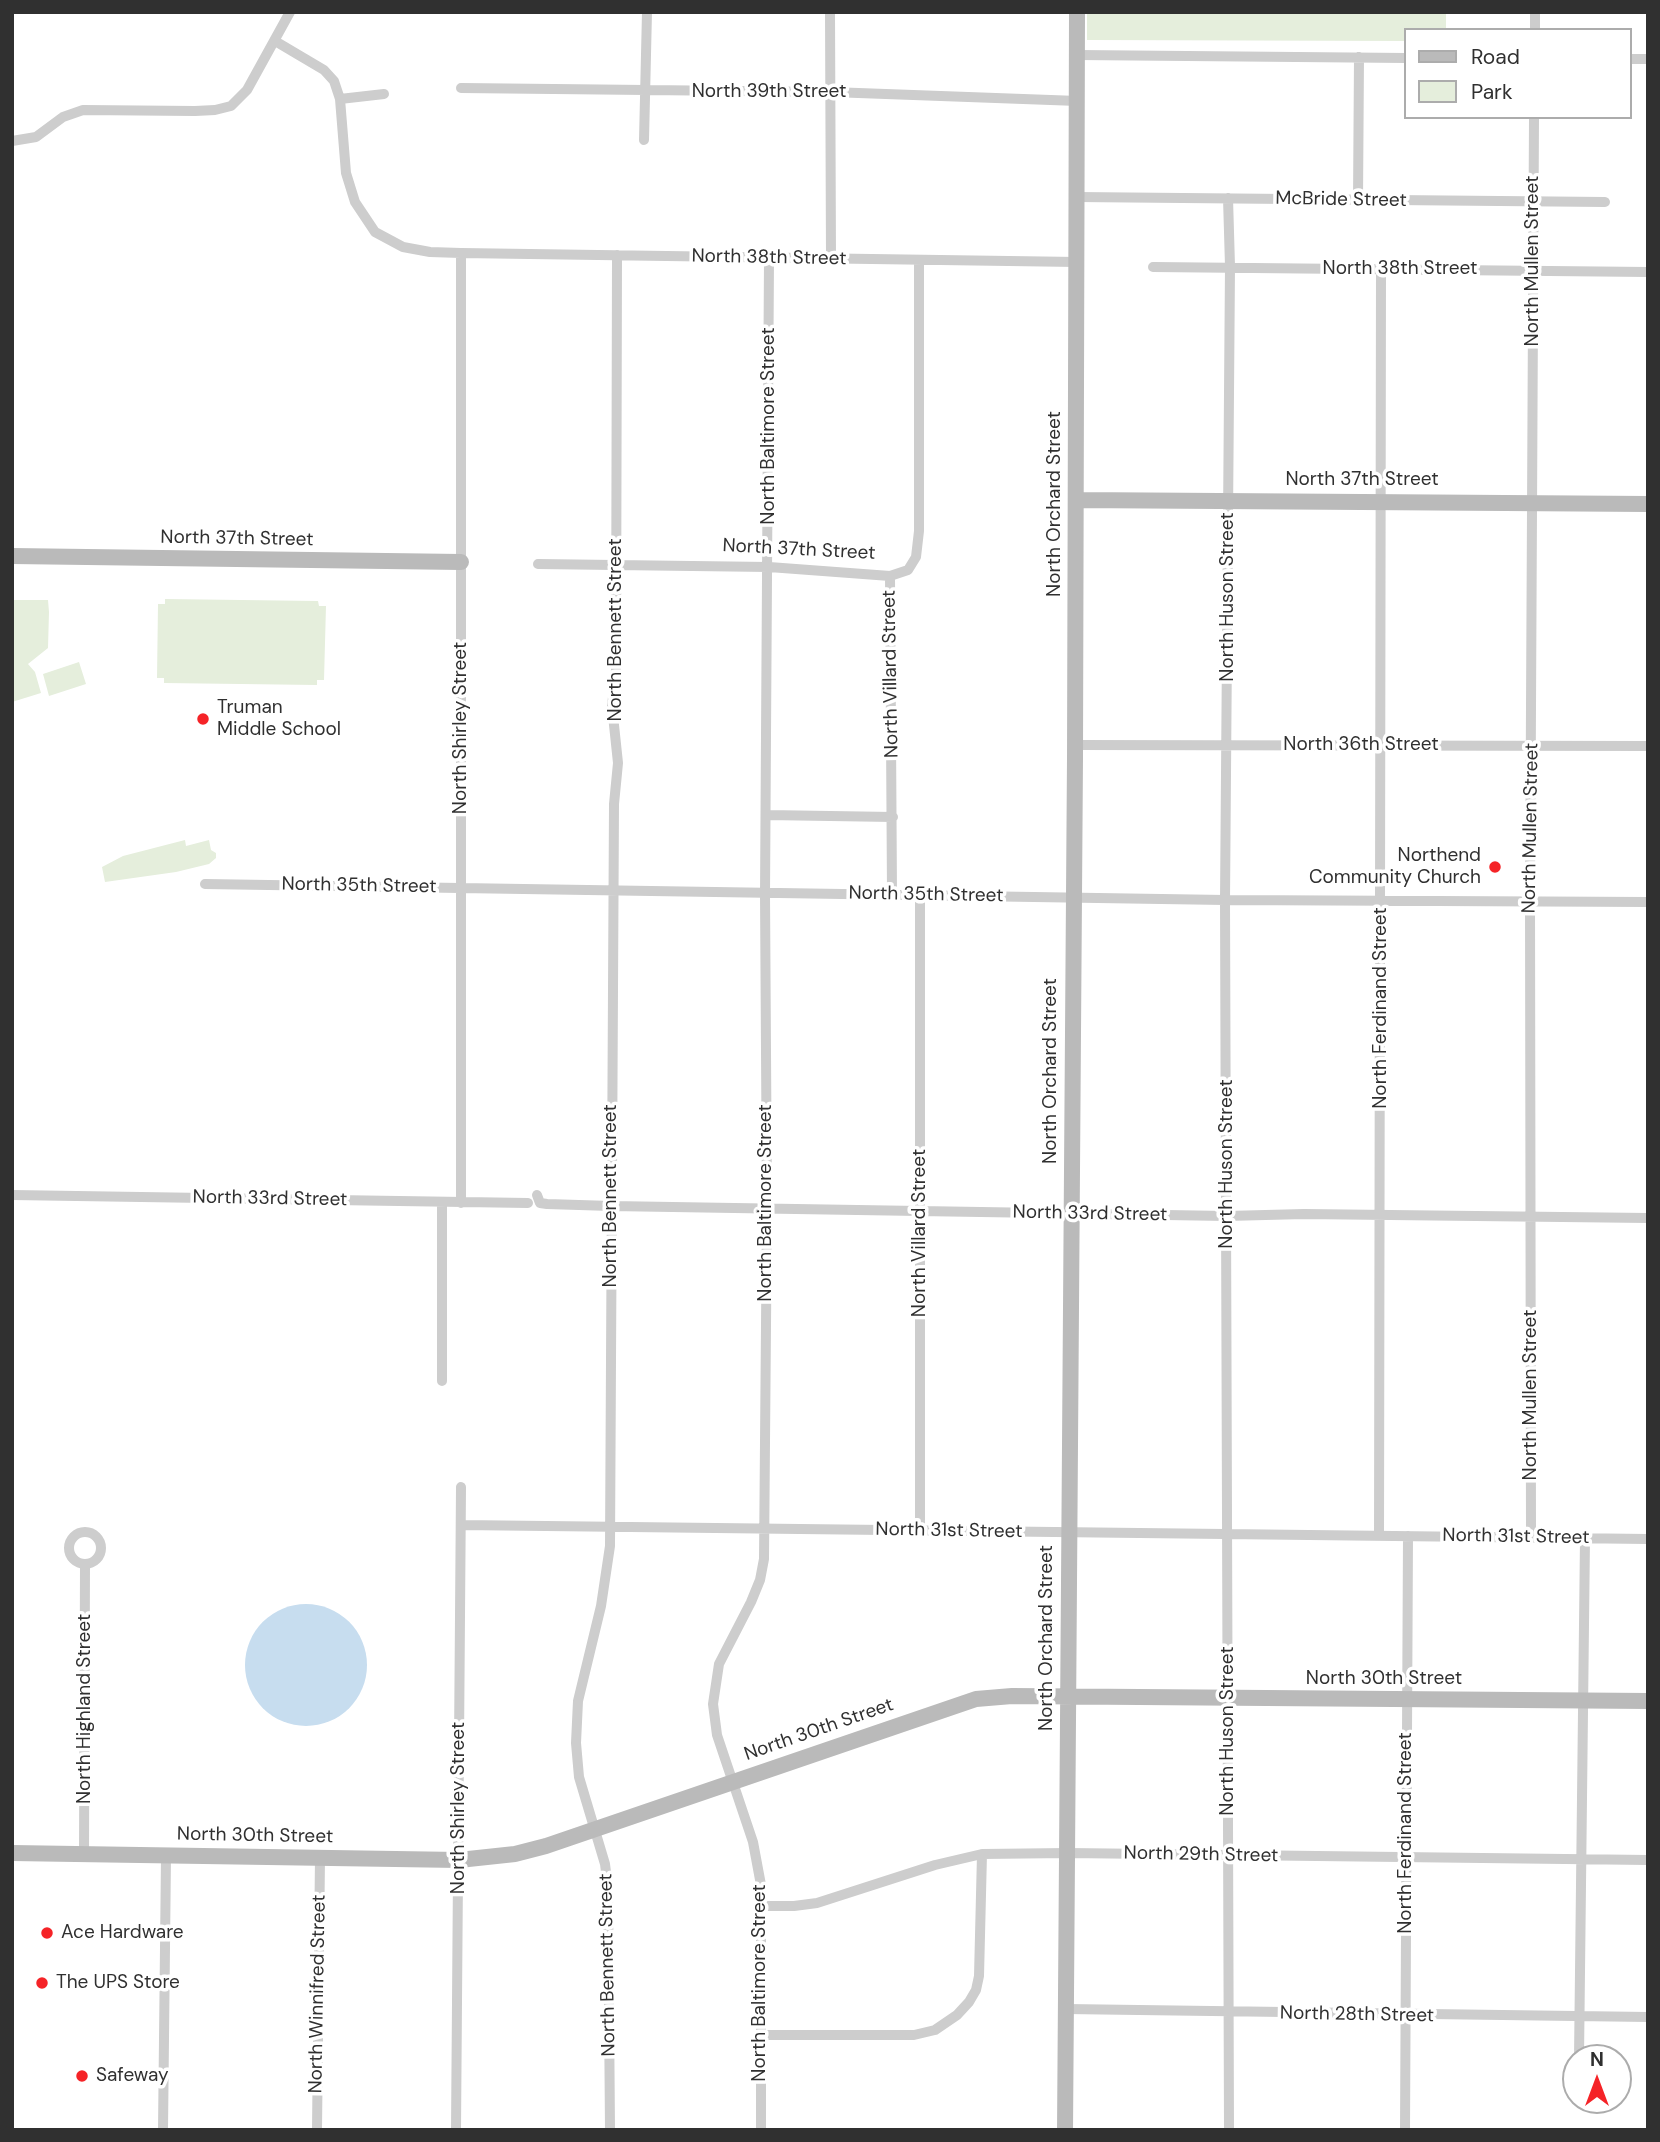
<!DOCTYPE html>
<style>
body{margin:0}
#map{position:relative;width:1660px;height:2142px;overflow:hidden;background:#fff;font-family:"DM Sans",sans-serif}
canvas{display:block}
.frame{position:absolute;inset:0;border:14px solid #303030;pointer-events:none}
.legend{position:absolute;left:1404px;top:28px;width:228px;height:91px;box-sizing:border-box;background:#fff;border:2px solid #acacac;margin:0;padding:9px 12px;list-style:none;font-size:21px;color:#303030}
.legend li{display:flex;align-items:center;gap:14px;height:35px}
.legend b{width:35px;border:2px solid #acacac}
.north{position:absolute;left:1562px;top:2044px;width:70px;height:70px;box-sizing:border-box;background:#fff;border:2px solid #acacac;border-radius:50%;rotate:0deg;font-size:19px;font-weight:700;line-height:28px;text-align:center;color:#303030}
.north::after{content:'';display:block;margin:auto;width:24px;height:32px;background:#f52327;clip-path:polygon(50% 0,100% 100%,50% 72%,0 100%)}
</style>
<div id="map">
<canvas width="1660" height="2142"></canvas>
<div class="frame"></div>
<ul class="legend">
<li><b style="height:9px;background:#bababa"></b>Road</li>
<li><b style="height:19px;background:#e5eedc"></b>Park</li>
</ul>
<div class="north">N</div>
</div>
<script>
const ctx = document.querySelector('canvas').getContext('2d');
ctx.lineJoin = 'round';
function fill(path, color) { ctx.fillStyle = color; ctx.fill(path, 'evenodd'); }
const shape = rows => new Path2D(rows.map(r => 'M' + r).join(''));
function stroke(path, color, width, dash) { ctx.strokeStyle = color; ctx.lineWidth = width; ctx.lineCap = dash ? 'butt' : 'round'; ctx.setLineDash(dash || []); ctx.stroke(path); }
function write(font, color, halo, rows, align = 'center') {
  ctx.font = font + ' "DM Sans",sans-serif'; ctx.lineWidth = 7; ctx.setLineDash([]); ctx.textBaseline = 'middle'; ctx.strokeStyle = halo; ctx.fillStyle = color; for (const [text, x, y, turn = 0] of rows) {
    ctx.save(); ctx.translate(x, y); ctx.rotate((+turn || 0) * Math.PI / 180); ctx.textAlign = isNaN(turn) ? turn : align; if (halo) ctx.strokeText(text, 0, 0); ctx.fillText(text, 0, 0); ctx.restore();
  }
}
fill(shape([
 [1087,12,1446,12,1446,30,1406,30,1406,41,1087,40],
 [165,599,318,601,319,606,326,606,324,680,317,680,317,685,164,683,164,678,157,678,158,604,165,604],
 [12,600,48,600,49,612,48,648,28,664,35,672,41,693,12,702],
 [79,662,86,684,49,696,43,674],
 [185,840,186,846,209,840,211,850,216,853,216,858,209,864,176,872,105,882,102,867,123,856]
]), '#e5eedc');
fill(shape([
 '245 1665a61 61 0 1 1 122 0a61 61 0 1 1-122 0Z'
]), '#c7ddef');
stroke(shape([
 [830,12,831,258],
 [1535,12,1535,30],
 [275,41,324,70,334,81,340,99,346,173,355,202,375,232,403,247,430,252,461,253,1077,262],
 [1077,55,1406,58],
 [1630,59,1648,59],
 [461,88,831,92,1078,101],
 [340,99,384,94],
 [644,140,647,12],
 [12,141,36,137,63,117,83,110,195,111,215,110,231,106,247,90,290,12],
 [1077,197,1605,202],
 [1228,198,1230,266,1225,900,1229,2130],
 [1358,201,1359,57],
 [1153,267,1648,272],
 [538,564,769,567,890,576,908,570,916,557,919,531,919,260],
 [890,576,892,894],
 [1075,745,1648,746],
 [767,815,893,817],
 [205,884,1225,900,1648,902],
 [920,894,920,1531],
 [12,1195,528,1203],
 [537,1195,540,1203,547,1204,611,1206,1227,1216,1304,1214,1648,1218],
 [461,1203,461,253],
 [442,1381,442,1202],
 [461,1525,1648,1539],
 '69 1548a16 16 0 1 1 32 0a16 16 0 1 1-32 0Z',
 [1379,1536,1381,270],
 [1531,1538,1530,902,1534,117],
 [84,1854,85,1564],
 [762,1906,794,1906,817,1903,935,1865,982,1854,1068,1853,1648,1860],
 [1066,2009,1648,2017],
 [762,2035,914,2035,935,2030,957,2015,969,2002,976,1990,979,1976,982,1854],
 [1579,2058,1585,1538],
 [163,2130,166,1856],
 [317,2130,320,1857],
 [456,2130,461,1487],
 [610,2130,608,1888,605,1864,579,1777,576,1743,578,1701,601,1606,610,1546,614,804,618,763,612,706,616,670,617,255],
 [761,2130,761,1885,753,1842,717,1735,713,1704,719,1664,751,1602,760,1580,764,1559,767,1208,765,894,769,259],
 [1405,2130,1408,1536]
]), '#cdcdcd', 10);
stroke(shape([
 [1076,500,1648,504],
 [12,556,461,562],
 [12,1853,459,1860,515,1854,546,1846,976,1699,1012,1696,1648,1701],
 [1065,2130,1075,758,1077,12]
]), '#bababa', 16);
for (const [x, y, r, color] of [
 [203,719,7,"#f52327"],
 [1495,867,7,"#f52327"],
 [47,1933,7,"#f52327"],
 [42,1983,7,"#f52327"],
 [82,2076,7,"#f52327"]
]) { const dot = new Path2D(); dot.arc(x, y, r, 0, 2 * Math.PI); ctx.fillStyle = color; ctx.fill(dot); stroke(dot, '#fff', 2.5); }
write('19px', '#303030', '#fff', [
 ["North 39th Street",769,92],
 ["McBride Street",1341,200,1],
 ["North 38th Street",769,258,1],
 ["North Mullen Street",1533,261,-90],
 ["North 38th Street",1400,269],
 ["North Baltimore Street",769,426,-90],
 ["North 37th Street",1362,480],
 ["North Orchard Street",1055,504,-90],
 ["North 37th Street",237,539,1],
 ["North 37th Street",799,550,3],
 ["North Huson Street",1228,597,-90],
 ["North Bennett Street",616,630,-90],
 ["North Villard Street",891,674,-91],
 ["North Shirley Street",461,728,-90],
 ["North 36th Street",1361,745],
 ["North Mullen Street",1531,828,-89],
 ["North 35th Street",359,886,1],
 ["North 35th Street",926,895,1],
 ["North Ferdinand Street",1381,1008,-90],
 ["North Orchard Street",1051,1071,-90],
 ["North Huson Street",1227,1164,-90],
 ["North Bennett Street",611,1196,-90],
 ["North 33rd Street",270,1199,1],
 ["North Baltimore Street",766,1203,-90],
 ["North 33rd Street",1090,1214,1],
 ["North Villard Street",920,1233,-90],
 ["North Mullen Street",1531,1395,-90],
 ["North 31st Street",949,1531,1],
 ["North 31st Street",1516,1537,1],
 ["North Orchard Street",1047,1638,-90],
 ["North 30th Street",1384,1679],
 ["North Highland Street",85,1709,-90],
 ["North 30th Street",819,1730,-19],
 ["North Huson Street",1228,1731,-90],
 ["North Shirley Street",459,1808,-90],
 ["North Ferdinand Street",1406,1833,-90],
 ["North 30th Street",255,1836,1],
 ["North 29th Street",1201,1855,1],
 ["North Bennett Street",608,1965,-91],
 ["North Baltimore Street",760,1983,-90],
 ["North Winnifred Street",318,1994,-89],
 ["North 28th Street",1357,2015,1]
]);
write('19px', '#303030', '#fff', [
 ["Truman",217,708],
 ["Middle School",217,730],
 ["Northend",1481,856,"right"],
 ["Community Church",1481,878,"right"],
 ["Ace Hardware",61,1933],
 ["The UPS Store",56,1983],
 ["Safeway",96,2076]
], 'left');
</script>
